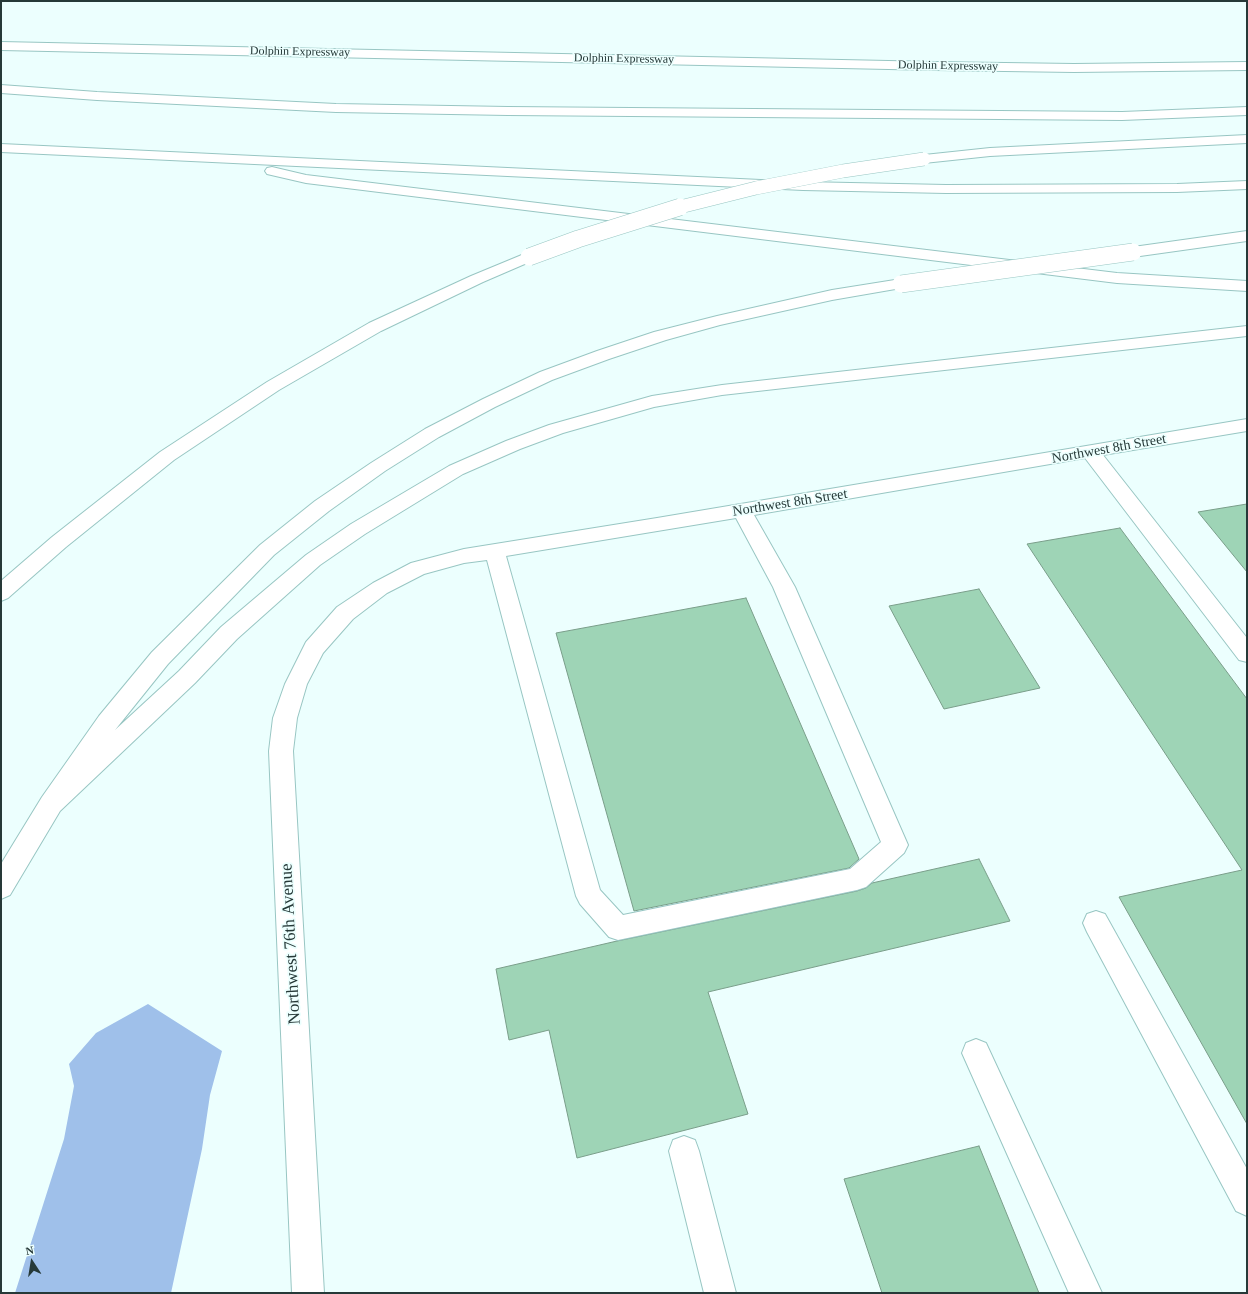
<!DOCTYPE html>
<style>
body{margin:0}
#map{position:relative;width:1248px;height:1294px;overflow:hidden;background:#ecfffe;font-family:"Times New Roman",serif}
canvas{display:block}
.frame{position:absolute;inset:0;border:2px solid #263938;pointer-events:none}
.north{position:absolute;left:12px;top:1242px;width:40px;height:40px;-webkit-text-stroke:3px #ecfffe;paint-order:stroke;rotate:348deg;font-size:11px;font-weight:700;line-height:16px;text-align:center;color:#263938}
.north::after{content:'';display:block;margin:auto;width:14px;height:18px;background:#263938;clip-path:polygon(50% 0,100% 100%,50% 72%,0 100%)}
</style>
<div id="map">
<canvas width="1248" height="1294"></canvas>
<div class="frame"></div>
<div class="north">N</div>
</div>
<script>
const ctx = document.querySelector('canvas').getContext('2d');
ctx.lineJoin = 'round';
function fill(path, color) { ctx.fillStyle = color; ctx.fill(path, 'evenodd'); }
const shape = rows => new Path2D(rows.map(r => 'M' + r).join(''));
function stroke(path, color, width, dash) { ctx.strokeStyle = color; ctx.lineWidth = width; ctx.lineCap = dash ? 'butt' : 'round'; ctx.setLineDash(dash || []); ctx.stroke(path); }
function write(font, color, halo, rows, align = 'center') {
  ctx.font = font + ' "Times New Roman",serif'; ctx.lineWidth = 3.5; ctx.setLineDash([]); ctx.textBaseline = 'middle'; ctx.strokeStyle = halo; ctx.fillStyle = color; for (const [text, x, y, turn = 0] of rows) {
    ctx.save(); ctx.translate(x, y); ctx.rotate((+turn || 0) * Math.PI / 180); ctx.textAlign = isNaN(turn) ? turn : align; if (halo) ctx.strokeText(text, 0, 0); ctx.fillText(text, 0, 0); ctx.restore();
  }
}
fill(shape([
 [148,1004,222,1051,210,1095,202,1149,171,1293,15,1293,64,1139,74,1086,69,1064,96,1033]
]), '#9fc0ea');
const building = shape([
 [1247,504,1247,572,1198,512,1247,504],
 [1120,528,1247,699,1247,1124,1119,897,1242,870,1027,544,1120,528],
 [979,589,1040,688,944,709,889,606,979,589],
 [746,598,859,859,849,868,634,911,556,633,746,598],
 [979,859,1010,921,708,992,748,1114,577,1158,549,1030,509,1040,496,969,617,941,857,891,866,888,872,883,979,859],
 [979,1146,1039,1293,882,1293,844,1179,979,1146]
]);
fill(building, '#9ed4b6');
stroke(building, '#7a9e8a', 1);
const minor = shape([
 [1247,419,1247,431,1103,455,1247,638,1247,662,1239,660,1085,458,754,515,795,587,908,845,904,853,866,887,857,890,618,940,609,937,580,904,576,896,487,560,464,563,424,574,387,593,353,619,323,653,307,684,297,718,293,751,324,1293,292,1293,269,751,273,718,285,684,306,642,337,607,373,583,411,563,464,549,657,518,1247,419],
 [736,518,773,587,881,842,850,869,623,915,600,890,506,556,736,518],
 [1096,911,1105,914,1247,1169,1247,1216,1236,1211,1087,932,1083,923,1087,914,1096,911],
 [976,1039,986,1043,1102,1293,1069,1293,962,1053,966,1043,976,1039],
 [684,1136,695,1140,699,1151,736,1293,704,1293,669,1151,673,1140,684,1136]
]);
const highway = shape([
 [1,42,935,62,1074,64,1247,62,1247,70,1074,72,935,70,1,50,1,42],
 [1,85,97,92,336,104,508,107,1122,112,1247,107,1247,115,1122,120,508,115,336,112,97,100,1,93,1,85],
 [1247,135,1247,143,990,156,924,163,919,162,917,159,919,156,924,155,990,148,1247,135],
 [1,144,803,182,946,185,1177,184,1247,181,1247,189,1177,192,946,193,803,190,1,152,1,144],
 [272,167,306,175,1117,273,1247,281,1247,291,1117,283,306,183,267,174,265,171,267,168,272,167],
 [1247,231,1247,241,1133,257,1128,255,1125,252,1128,249,1133,247,1247,231],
 [529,252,534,254,537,257,534,260,483,282,381,331,279,390,174,460,66,547,8,598,1,601,1,581,52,537,160,452,267,382,369,323,471,276,529,252],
 [901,279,907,281,909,284,907,287,832,300,720,325,666,340,609,359,552,380,495,407,439,437,385,471,329,511,274,555,168,664,115,730,179,671,221,627,306,555,351,524,449,466,506,441,549,425,652,396,722,385,1247,326,1247,336,722,395,654,407,563,433,520,449,463,474,365,534,320,565,237,639,195,683,60,811,10,895,1,899,1,864,42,797,99,716,152,652,260,545,315,501,371,463,425,429,483,399,540,372,597,351,654,332,717,316,832,290,901,279]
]);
stroke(minor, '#98c6c3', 2);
stroke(highway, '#98c6c3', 2);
fill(minor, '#fff');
fill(highway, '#fff');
const highwayBridgeFar1 = shape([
 [676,208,756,188,843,171,924,159]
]);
const highwayBridge = shape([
 [529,257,578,239,680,207],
 [901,284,1133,252]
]);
stroke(highwayBridgeFar1, '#98c6c3', 14, []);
stroke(highwayBridge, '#98c6c3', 18, []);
stroke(highwayBridgeFar1, '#fff', 13);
stroke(highwayBridge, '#fff', 17);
write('12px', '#263938', '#ecfffe', [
 ["Dolphin Expressway",300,52,1],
 ["Dolphin Expressway",624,59,1],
 ["Dolphin Expressway",948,66,1]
]);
write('14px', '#263938', '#ecfffe', [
 ["Northwest 8th Street",1109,449,-10],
 ["Northwest 8th Street",790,503,-9]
]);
write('17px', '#263938', '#ecfffe', [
 ["Northwest 76th Avenue",291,944,-93]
]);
</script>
